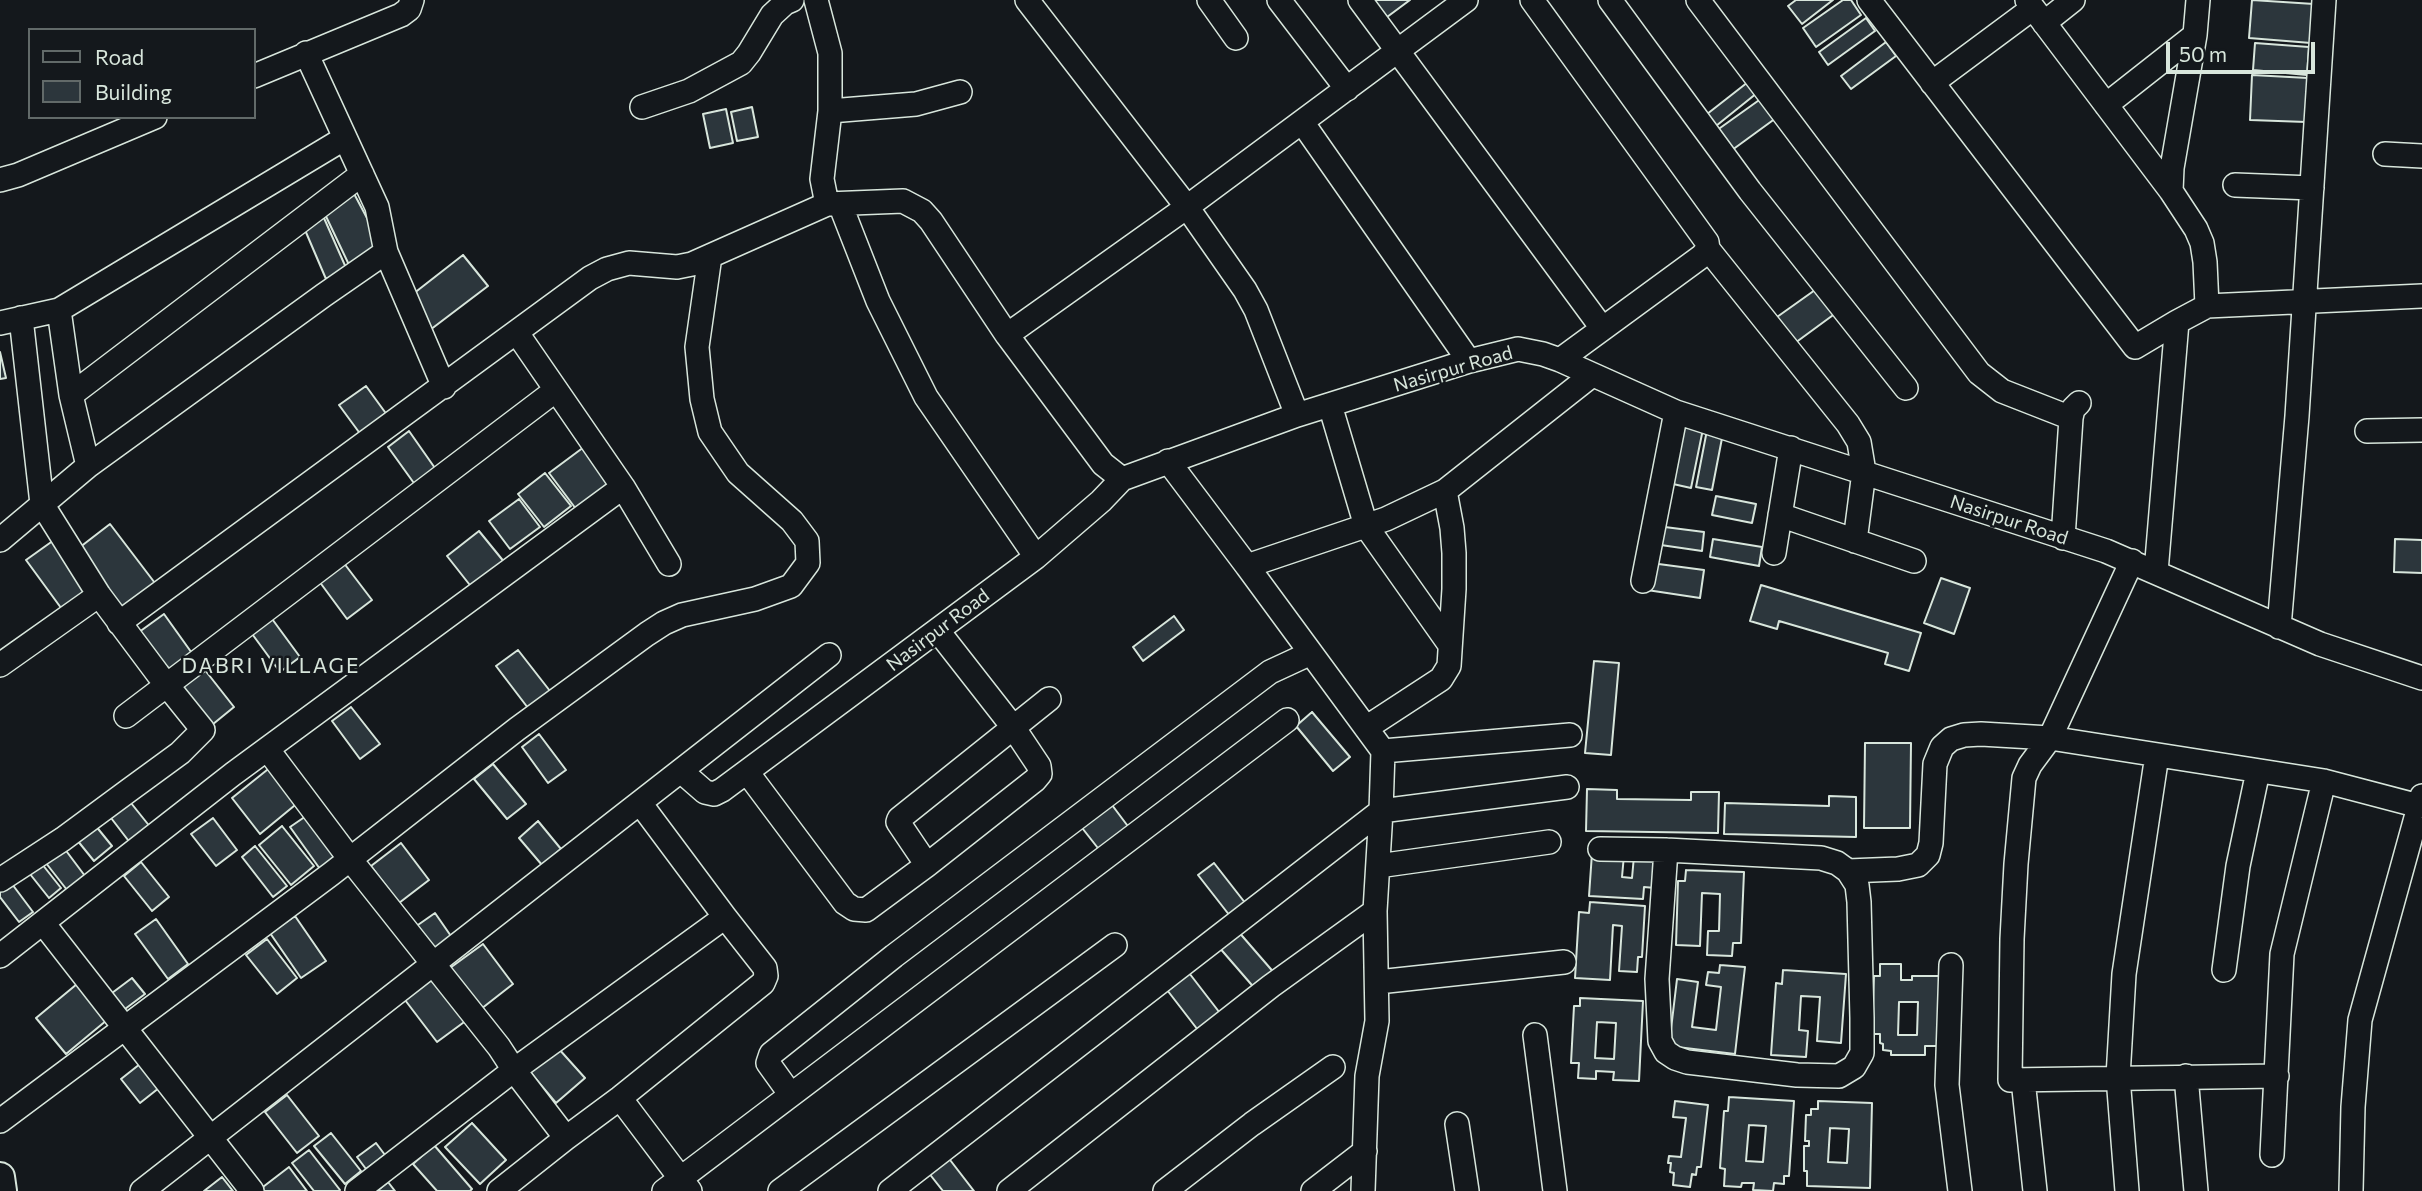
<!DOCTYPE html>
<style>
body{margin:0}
#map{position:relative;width:2422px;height:1191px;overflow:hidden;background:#14181c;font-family:Commissioner,sans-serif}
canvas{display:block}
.legend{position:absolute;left:28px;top:28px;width:228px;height:91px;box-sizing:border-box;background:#14181c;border:2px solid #626a69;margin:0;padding:9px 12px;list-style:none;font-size:21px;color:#d8e6dc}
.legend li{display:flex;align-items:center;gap:14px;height:35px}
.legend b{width:35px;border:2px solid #626a69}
.scale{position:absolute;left:2166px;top:42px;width:149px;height:32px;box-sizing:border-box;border:4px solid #d8e6dc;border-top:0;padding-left:9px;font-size:21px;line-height:24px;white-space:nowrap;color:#d8e6dc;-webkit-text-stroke:5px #14181c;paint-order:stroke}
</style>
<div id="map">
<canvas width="2422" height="1191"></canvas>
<ul class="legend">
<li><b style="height:9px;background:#14181c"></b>Road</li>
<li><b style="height:19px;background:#2c363c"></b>Building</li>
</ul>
<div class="scale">50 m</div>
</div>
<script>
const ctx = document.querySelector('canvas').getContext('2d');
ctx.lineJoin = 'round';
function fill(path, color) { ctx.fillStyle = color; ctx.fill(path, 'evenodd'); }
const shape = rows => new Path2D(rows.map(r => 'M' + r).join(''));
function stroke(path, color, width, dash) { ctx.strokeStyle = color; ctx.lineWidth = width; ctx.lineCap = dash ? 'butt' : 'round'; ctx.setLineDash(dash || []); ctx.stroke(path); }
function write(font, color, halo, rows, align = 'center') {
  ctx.font = font + ' Commissioner,sans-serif'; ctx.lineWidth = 5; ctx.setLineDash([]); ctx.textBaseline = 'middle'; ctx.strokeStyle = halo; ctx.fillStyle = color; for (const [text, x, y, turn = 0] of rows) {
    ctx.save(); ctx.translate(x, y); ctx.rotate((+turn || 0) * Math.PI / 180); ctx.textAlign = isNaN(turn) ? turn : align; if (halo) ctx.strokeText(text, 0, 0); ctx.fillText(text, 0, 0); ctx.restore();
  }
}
const building = shape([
 [1371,0,1410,0,1383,20,1371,0],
 [1796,0,1833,0,1802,24,1788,6,1796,0],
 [1843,0,1851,0,1861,15,1816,47,1803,28,1843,0],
 [2252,0,2314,4,2311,43,2249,38,2252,0],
 [1866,18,1875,31,1828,65,1819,52,1866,18],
 [1886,42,1896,56,1851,89,1841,76,1886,42],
 [2255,43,2309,47,2307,75,2253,70,2255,43],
 [2252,75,2308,78,2306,122,2250,120,2252,75],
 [1748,82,1757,93,1711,130,1702,118,1748,82],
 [1762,98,1776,118,1728,153,1713,133,1762,98],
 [752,107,758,137,737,141,731,112,752,107],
 [726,109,733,143,710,148,703,114,726,109],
 [351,188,384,250,350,267,322,208,351,188],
 [320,209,347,270,326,279,302,223,320,209],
 [463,255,488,286,430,330,413,294,463,255],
 [1822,285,1840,310,1795,343,1777,317,1822,285],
 [0,352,6,378,0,379,0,352],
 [366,386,390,419,364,439,339,405,366,386],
 [1678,423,1703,429,1691,488,1664,482,1678,423],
 [1707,430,1723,433,1712,490,1696,487,1707,430],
 [409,431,437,471,416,486,388,447,409,431],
 [588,444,615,479,576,509,549,473,588,444],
 [545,473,571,506,544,527,518,494,545,473],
 [1716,496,1756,504,1752,523,1712,515,1716,496],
 [519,499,540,527,510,549,489,521,519,499],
 [110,524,161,591,126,618,75,551,110,524],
 [1657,526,1704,532,1702,551,1654,544,1657,526],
 [479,531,505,563,473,589,447,556,479,531],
 [1713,539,1762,547,1759,566,1710,557,1713,539],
 [2395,539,2422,540,2422,573,2394,572,2395,539],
 [54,540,92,592,64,612,26,560,54,540],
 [340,558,372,600,347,619,316,577,340,558],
 [1651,563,1704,570,1700,598,1647,590,1651,563],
 [1941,578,1970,588,1954,634,1924,623,1941,578],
 [1761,585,1921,633,1909,671,1885,664,1888,653,1779,621,1777,629,1750,621,1761,585],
 [267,612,300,657,280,672,247,627,267,612],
 [164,614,194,656,165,676,135,635,164,614],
 [1174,616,1184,630,1143,661,1133,647,1174,616],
 [518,650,550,691,528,708,496,666,518,650],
 [1594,661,1619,663,1611,755,1585,753,1594,661],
 [201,665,234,707,207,729,174,687,201,665],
 [351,707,380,744,360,759,332,721,351,707],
 [1312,712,1350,757,1333,771,1296,726,1312,712],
 [539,734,566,770,548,783,522,747,539,734],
 [1865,743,1911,743,1910,828,1864,828,1865,743],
 [493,764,526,804,507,819,474,779,493,764],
 [272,766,300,801,260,834,232,798,272,766],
 [1587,789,1617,790,1617,799,1691,800,1691,792,1719,792,1718,833,1586,831,1587,789],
 [1829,796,1856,797,1856,837,1724,834,1725,803,1829,806,1829,796],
 [127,798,151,828,131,844,108,814,127,798],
 [1109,801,1130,829,1101,852,1079,824,1109,801],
 [309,814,339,854,320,869,290,827,309,814],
 [213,818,237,850,216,866,191,834,213,818],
 [538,821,561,849,542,865,519,838,538,821],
 [95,825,112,846,94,861,77,840,95,825],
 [282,826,314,866,291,885,259,845,282,826],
 [401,843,429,880,399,903,371,866,401,843],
 [61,844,85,876,67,890,42,858,61,844],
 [255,846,287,886,273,897,242,857,255,846],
 [1592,853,1624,855,1622,877,1632,878,1634,856,1659,858,1655,888,1644,887,1643,899,1589,896,1592,853],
 [38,859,61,888,49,898,26,869,38,859],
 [141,862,169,897,152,911,124,876,141,862],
 [1214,863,1246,904,1230,916,1198,875,1214,863],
 [1686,870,1744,872,1741,943,1733,943,1732,956,1707,955,1708,931,1719,931,1720,894,1702,893,1700,946,1676,945,1678,881,1685,881,1686,870],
 [9,880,33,912,19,922,0,897,0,887,9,880],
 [1590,902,1645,906,1642,957,1638,957,1637,972,1619,971,1622,926,1613,925,1610,980,1575,978,1579,912,1589,913,1590,902],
 [435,913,453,939,433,953,415,927,435,913],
 [295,916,326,961,301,978,270,933,295,916],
 [156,919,188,964,168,979,135,934,156,919],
 [1237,930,1276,975,1257,991,1218,946,1237,930],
 [267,939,297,978,277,994,246,955,267,939],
 [483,944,513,984,481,1009,450,968,483,944],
 [1880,964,1901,964,1901,980,1912,980,1912,976,1945,976,1943,1046,1925,1046,1925,1055,1891,1055,1891,1051,1883,1050,1883,1044,1880,1043,1880,1034,1872,1034,1874,976,1880,976,1880,964],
 [1899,1002,1918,1002,1917,1035,1898,1035,1899,1002],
 [1720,965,1745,967,1735,1054,1669,1046,1677,979,1698,982,1692,1027,1716,1030,1721,987,1706,985,1708,972,1719,973,1720,965],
 [1186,969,1223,1017,1201,1034,1164,986,1186,969],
 [1783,970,1846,974,1841,1043,1817,1041,1820,997,1801,996,1799,1030,1808,1031,1806,1057,1771,1055,1776,983,1782,984,1783,970],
 [438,974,471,1017,437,1042,405,1000,438,974],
 [132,978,145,994,121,1012,108,996,132,978],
 [77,984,107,1020,66,1054,36,1018,77,984],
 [1580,998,1643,1001,1639,1081,1613,1080,1614,1072,1596,1071,1596,1079,1578,1078,1579,1063,1571,1063,1574,1006,1580,1006,1580,998],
 [1597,1022,1616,1023,1614,1059,1595,1058,1597,1022],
 [558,1048,585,1078,556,1103,530,1072,558,1048],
 [145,1060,164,1084,140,1103,121,1079,145,1060],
 [287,1095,319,1136,297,1153,265,1112,287,1095],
 [1729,1097,1794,1101,1789,1176,1784,1176,1784,1184,1774,1183,1773,1191,1753,1190,1754,1183,1742,1183,1741,1187,1724,1186,1725,1169,1720,1168,1724,1111,1728,1111,1729,1097],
 [1749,1125,1766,1126,1763,1162,1746,1161,1749,1125],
 [1675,1101,1708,1105,1701,1167,1697,1167,1696,1175,1692,1174,1690,1187,1673,1185,1674,1173,1670,1172,1671,1163,1668,1163,1669,1156,1681,1157,1686,1118,1673,1117,1675,1101],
 [1818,1101,1872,1103,1870,1188,1807,1186,1807,1171,1804,1171,1804,1146,1809,1146,1809,1141,1805,1141,1806,1115,1811,1115,1811,1109,1818,1109,1818,1101],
 [1830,1128,1849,1129,1847,1163,1828,1162,1830,1128],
 [472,1123,506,1160,480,1184,445,1147,472,1123],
 [331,1133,361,1171,345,1184,314,1146,331,1133],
 [376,1143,385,1155,366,1169,357,1157,376,1143],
 [434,1145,472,1189,470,1191,437,1191,413,1164,434,1145],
 [309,1150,340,1190,339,1191,314,1191,292,1163,309,1150],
 [947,1156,974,1191,943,1191,928,1172,947,1156],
 [289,1167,307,1191,260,1191,259,1190,289,1167],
 [222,1177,233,1191,204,1191,222,1177],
 [388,1182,395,1191,377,1191,388,1182]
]);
fill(building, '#2c363c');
stroke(building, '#d8e6dc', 2);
const minor = shape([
 [816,0,830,53,830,111,822,179,827,204],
 [1027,0,1187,207,1245,290,1256,310,1297,415],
 [1209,0,1236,38],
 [1279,0,1347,89],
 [1360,0,1602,328],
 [1532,0,1707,242,1708,249,1702,256,1560,360],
 [1610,0,1750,191,1906,388],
 [1698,0,1979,373,2002,391,2071,418],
 [1869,0,2135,347,2177,322],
 [2027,0,2171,191,2196,229,2202,243,2205,262,2207,306],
 [2044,23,2073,0],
 [306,53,377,207,386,252,444,387],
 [254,76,401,15,409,9,412,0],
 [1932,83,2033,8],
 [2106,105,2195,35],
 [642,107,689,91,741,63,749,53,772,15,785,3,792,0],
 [830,111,916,104,960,92],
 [1302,122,1469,361],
 [2385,154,2422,156],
 [0,180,18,175,155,117],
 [2235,185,2312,188],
 [2171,191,2172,168,2195,35,2198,0],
 [840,204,878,301,926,397,1036,557],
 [1708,249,1848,424,1859,442,1864,472,1855,541],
 [59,310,71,395,88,466],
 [0,323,59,310,345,138],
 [517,333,623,487,669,564],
 [1007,335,1187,207,1466,0],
 [71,395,362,174],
 [1330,405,1366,526,1450,645],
 [2367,431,2422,430],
 [1168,461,1247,566],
 [1780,515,1914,561],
 [2063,538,2071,418,2073,409,2079,403],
 [0,540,88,466,324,295,386,252],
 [1774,553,1791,448],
 [2132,561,2050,738,2324,781],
 [2156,572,2177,322,2207,306,2422,296],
 [1643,581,1676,412],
 [119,623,590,278,607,269,629,263,677,267,692,264,827,204,903,201,922,211,931,221,1007,335,1103,464,1122,479],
 [2279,627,2297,416,2324,0],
 [0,665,99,595],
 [126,716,556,390],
 [1366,728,1441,679,1449,666,1454,589,1454,553,1452,528,1445,491],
 [2050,738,2030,765,2024,778,2016,864,2012,939,2010,1080,2277,1076],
 [268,750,350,859,499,1047,514,1070,566,1138,620,1098,763,983,766,976,765,968,725,917,514,1070,357,1191],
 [1383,751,1247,566,1386,519,1445,491,1592,375],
 [682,772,705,792,714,794,722,790,1036,557,1101,501,1122,479,1297,415,1469,361,1518,349,1543,354,1560,360,1676,412,2106,551,2320,644,2422,678],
 [747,772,845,903,854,909,866,910,927,865,1035,780,1040,774,1039,766,1013,727,938,631],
 [1567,787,1381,811,1383,751,1570,735],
 [640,803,725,917],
 [1600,849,1666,850,1821,858,1837,863,1848,871,1857,885,1859,902,1862,1018,1862,1053,1854,1067,1839,1076,1797,1075,1687,1062,1675,1058,1666,1052,1660,1041,1657,979,1666,850],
 [927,865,898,822,899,819,1049,699],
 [1378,866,1549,842],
 [1848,871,1898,869,1918,865,1928,855,1931,843,1935,764,1942,747,1951,739,1964,735,1981,734,2050,738],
 [0,880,63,839,128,791,180,753,203,730,158,674,99,595,42,504,21,318],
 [43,923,252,1191],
 [0,956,233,774,623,487],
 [1951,965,1947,1085,1960,1191],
 [2224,970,2238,866,2258,771],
 [1378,982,1564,962],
 [1535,1035,1555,1191],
 [2186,1076,2196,1191],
 [2023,1080,2035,1191],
 [791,1095,768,1063,771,1054,894,956,1270,672,1311,653],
 [620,1098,690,1191],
 [0,1121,331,874,517,729,647,634,664,623,682,615,755,599,791,586,808,563,807,541,792,521,738,473,710,432,702,399,697,347,710,256],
 [1457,1124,1467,1191],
 [2272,1155,2282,954,2324,781,2419,806],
 [142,1191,829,655],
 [499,1191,566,1138],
 [664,1191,1287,720],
 [780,1191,1115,945],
 [890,1191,1381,811,1375,911,1377,1021,1367,1076,1363,1191],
 [1009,1191,1271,986,1375,911],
 [1165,1191,1252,1124,1333,1067],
 [1313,1191,1365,1151],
 [2127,1191,2118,1077,2124,974,2157,755],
 [2351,1191,2353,1107,2360,1020,2422,796]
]);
const major = shape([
 [0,1177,2,1191]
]);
stroke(minor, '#d8e6dc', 26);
stroke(major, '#d8e6dc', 32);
stroke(minor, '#14181c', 23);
stroke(major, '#14181c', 28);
write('19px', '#d8e6dc', '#14181c', [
 ["Nasirpur Road",1453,369,-16],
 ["Nasirpur Road",2009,520,18],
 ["Nasirpur Road",938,630,-37]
]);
ctx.letterSpacing = '2px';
write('21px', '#d8e6dc', '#14181c', [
 ["DABRI VILLAGE",271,666]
]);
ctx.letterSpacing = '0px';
</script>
